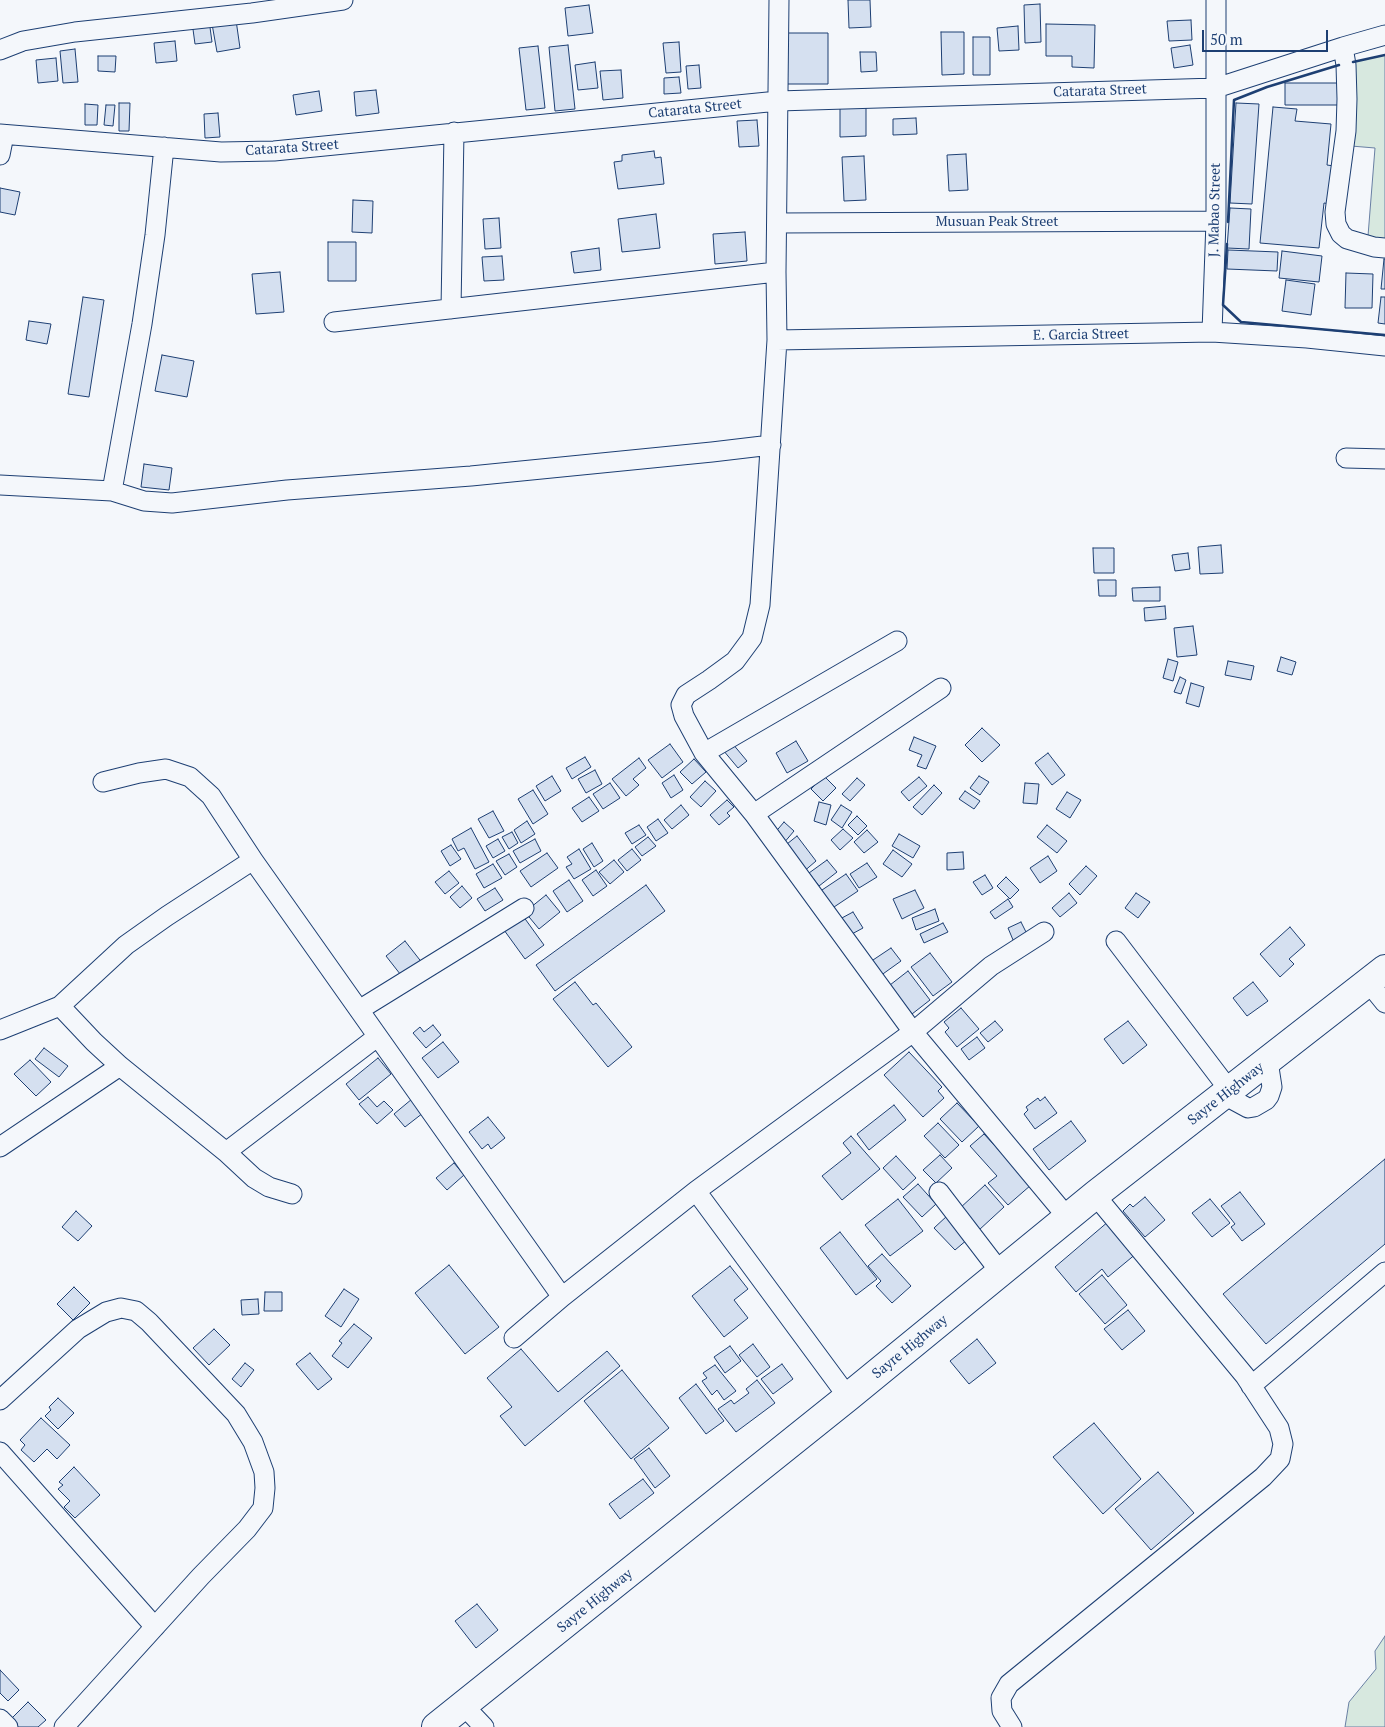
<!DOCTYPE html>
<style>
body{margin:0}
#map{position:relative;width:1385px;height:1727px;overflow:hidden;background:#f4f7fb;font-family:"PT Serif",serif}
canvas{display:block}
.scale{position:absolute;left:1202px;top:30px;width:126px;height:22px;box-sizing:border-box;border:2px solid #1d3f73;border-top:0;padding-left:6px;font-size:15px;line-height:18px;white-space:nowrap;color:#1d3f73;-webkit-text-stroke:4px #f4f7fb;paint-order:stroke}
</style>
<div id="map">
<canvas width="1385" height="1727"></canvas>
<div class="scale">50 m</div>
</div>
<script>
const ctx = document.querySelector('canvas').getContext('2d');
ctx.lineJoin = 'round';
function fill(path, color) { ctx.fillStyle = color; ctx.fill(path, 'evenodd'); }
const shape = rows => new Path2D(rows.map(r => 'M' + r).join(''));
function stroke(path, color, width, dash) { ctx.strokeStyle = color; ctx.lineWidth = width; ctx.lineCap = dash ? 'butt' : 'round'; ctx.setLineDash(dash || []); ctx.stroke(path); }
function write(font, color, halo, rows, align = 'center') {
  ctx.font = font + ' "PT Serif",serif'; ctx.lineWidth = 4; ctx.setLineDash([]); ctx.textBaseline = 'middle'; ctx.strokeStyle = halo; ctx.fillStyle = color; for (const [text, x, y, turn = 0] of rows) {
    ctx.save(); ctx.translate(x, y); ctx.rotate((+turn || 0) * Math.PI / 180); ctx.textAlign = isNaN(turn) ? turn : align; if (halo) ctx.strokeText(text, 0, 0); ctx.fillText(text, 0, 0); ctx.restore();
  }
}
const green = shape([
 [1385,55,1385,240,1368,236,1375,148,1351,146,1353,62,1385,55],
 [1385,1636,1385,1727,1345,1727,1349,1702,1376,1669,1375,1651,1385,1636]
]);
fill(green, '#d7e8df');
stroke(green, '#687fa3', 1);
const building = shape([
 [848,0,870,0,871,27,849,28,848,0],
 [1040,4,1041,42,1025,43,1024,5,1040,4],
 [589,5,593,33,568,36,565,8,589,5],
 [209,20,212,42,195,44,192,22,209,20],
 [236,20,240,48,217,52,212,24,236,20],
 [1191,20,1192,40,1169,41,1167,21,1191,20],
 [1046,24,1095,25,1094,68,1072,67,1072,56,1046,56,1046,24],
 [1018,26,1019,50,999,51,997,28,1018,26],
 [941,32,964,32,964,74,942,75,941,32],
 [787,33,828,33,828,84,787,84,787,33],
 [973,37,990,37,990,75,973,75,973,37],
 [175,41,177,61,156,63,154,43,175,41],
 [679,42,681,72,666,73,663,43,679,42],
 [568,45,575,109,555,111,549,47,568,45],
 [1190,45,1193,65,1174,68,1171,48,1190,45],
 [538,46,545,108,526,110,519,48,538,46],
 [75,49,78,82,63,83,60,51,75,49],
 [860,52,876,52,877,71,861,72,860,52],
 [98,56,116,56,115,72,98,71,98,56],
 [56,58,58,81,38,83,36,60,56,58],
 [595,62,598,88,578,90,575,65,595,62],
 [699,65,701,88,688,89,686,66,699,65],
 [621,70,623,98,603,100,600,71,621,70],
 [679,77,681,93,664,94,664,78,679,77],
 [1285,83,1343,83,1343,105,1285,105,1285,83],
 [376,90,379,113,356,116,354,92,376,90],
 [319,91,322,111,296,115,293,95,319,91],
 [119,103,130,103,129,131,119,131,119,103],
 [1236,103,1259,104,1252,204,1230,203,1236,103],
 [85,104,98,105,97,125,85,125,85,104],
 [866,104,866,136,840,137,840,105,866,104],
 [106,105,115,105,113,126,104,125,106,105],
 [1273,107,1297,109,1295,121,1331,124,1327,165,1334,166,1330,204,1324,203,1319,248,1260,243,1273,107],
 [218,113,220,137,205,138,204,114,218,113],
 [916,118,917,134,893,135,893,119,916,118],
 [757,120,759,146,739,147,737,121,757,120],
 [654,151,655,158,661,157,664,184,618,189,614,162,622,161,622,155,654,151],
 [966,154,968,190,949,191,947,155,966,154],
 [864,156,866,200,844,201,842,157,864,156],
 [0,188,20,192,15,215,0,212,0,188],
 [353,200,373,201,372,233,352,232,353,200],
 [1230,208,1251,209,1249,249,1227,248,1230,208],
 [656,214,660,248,622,252,618,219,656,214],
 [499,218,501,248,485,249,483,219,499,218],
 [745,232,747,261,715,264,713,234,745,232],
 [328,242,356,242,356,281,328,281,328,242],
 [599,248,601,270,574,273,571,252,599,248],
 [1228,250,1278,252,1277,271,1227,269,1228,250],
 [1282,251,1322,256,1319,282,1279,278,1282,251],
 [502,256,504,280,484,281,482,257,502,256],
 [1384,259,1385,259,1385,289,1381,289,1384,259],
 [280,272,284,312,256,314,252,274,280,272],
 [1346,273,1373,274,1372,308,1345,308,1346,273],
 [1286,280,1315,284,1311,315,1282,311,1286,280],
 [83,297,104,300,89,397,68,394,83,297],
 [1381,297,1385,297,1385,324,1378,323,1381,297],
 [29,321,51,324,47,344,26,340,29,321],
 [162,355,194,361,187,397,155,391,162,355],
 [144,464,172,468,169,490,141,487,144,464],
 [1221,545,1223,573,1200,574,1198,547,1221,545],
 [1093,548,1114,548,1114,573,1094,573,1093,548],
 [1188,553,1190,569,1175,571,1172,555,1188,553],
 [1098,580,1116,580,1116,596,1099,596,1098,580],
 [1160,587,1160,601,1133,601,1132,588,1160,587],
 [1165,606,1166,619,1145,621,1144,608,1165,606],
 [1193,626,1197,655,1177,657,1174,628,1193,626],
 [1281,657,1296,662,1292,675,1277,671,1281,657],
 [1168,659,1178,662,1173,681,1163,678,1168,659],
 [1228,661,1254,666,1251,680,1225,675,1228,661],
 [1180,677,1186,680,1181,694,1174,692,1180,677],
 [1191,683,1204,687,1199,707,1186,703,1191,683],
 [982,728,1000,745,982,762,965,745,982,728],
 [914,737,936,746,926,769,917,766,922,755,909,750,914,737],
 [796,741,808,761,787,773,776,753,796,741],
 [732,743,747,761,738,768,723,750,732,743],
 [670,744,683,762,662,778,648,760,670,744],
 [1048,753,1065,775,1052,785,1035,763,1048,753],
 [585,757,591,767,572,779,566,768,585,757],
 [639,758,646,768,633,779,639,785,626,796,612,779,639,758],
 [694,759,706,772,692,784,680,772,694,759],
 [595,770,602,784,586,793,578,779,595,770],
 [674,775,683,790,671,798,662,783,674,775],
 [552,776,561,791,545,801,536,786,552,776],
 [824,776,836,788,823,801,811,789,824,776],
 [979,776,989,782,980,795,970,788,979,776],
 [919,777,927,786,909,801,901,792,919,777],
 [857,778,865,785,850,801,842,794,857,778],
 [705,781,716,791,701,807,690,797,705,781],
 [610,783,620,798,603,809,593,794,610,783],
 [1025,783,1039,784,1037,804,1023,803,1025,783],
 [934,785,942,793,922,815,913,807,934,785],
 [533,790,548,814,533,824,518,799,533,790],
 [965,791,980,801,974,809,959,799,965,791],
 [1067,792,1081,800,1070,818,1056,809,1067,792],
 [589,797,599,811,582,822,572,808,589,797],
 [727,800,734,807,727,813,730,816,719,825,710,815,727,800],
 [819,802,831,805,826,825,814,821,819,802],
 [681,805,689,815,672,829,664,820,681,805],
 [841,805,852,812,842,828,831,820,841,805],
 [493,811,504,831,489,838,478,819,493,811],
 [857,816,867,826,858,835,848,825,857,816],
 [658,819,668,833,656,841,647,827,658,819],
 [527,821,535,834,521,843,514,830,527,821],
 [784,822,794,831,783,844,773,835,784,822],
 [639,825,646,835,632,844,625,833,639,825],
 [1047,825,1067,841,1057,853,1037,837,1047,825],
 [471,828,489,862,475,869,464,848,458,851,452,839,471,828],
 [843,829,853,838,840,850,831,840,843,829],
 [867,830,878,842,864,853,854,842,867,830],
 [512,832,518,843,509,849,502,837,512,832],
 [899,834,920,846,913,858,892,846,899,834],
 [797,836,816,861,802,873,782,848,797,836],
 [648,837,656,846,642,856,635,847,648,837],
 [498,839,505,851,493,858,486,846,498,839],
 [535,839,541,851,520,863,513,851,535,839],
 [592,843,603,861,594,867,583,849,592,843],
 [451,845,461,859,450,866,441,851,451,845],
 [579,849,591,869,574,879,566,867,572,864,567,857,579,849],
 [632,849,641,860,627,871,618,860,632,849],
 [893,850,912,864,902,877,883,864,893,850],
 [963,852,964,869,947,870,947,853,963,852],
 [547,853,558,868,531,887,520,871,547,853],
 [509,854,517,867,505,875,496,861,509,854],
 [1048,856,1057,871,1040,883,1030,868,1048,856],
 [614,860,624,872,610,884,599,872,614,860],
 [827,860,837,872,819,886,809,873,827,860],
 [867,863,877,877,859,888,850,874,867,863],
 [493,864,502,878,484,888,476,874,493,864],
 [1086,866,1097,876,1080,895,1069,884,1086,866],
 [596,870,607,886,593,896,582,880,596,870],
 [449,871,459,883,445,894,435,882,449,871],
 [846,874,858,891,828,911,816,894,846,874],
 [985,875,993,888,982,895,973,882,985,875],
 [1006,877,1019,890,1010,899,997,886,1006,877],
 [569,880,583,901,567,912,553,891,569,880],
 [646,885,665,911,555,991,536,965,646,885],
 [462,886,472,898,460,908,450,897,462,886],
 [495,888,503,900,485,911,477,899,495,888],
 [915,890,924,908,902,919,893,899,915,890],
 [1069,893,1077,903,1060,917,1052,908,1069,893],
 [1136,893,1150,902,1138,918,1125,908,1136,893],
 [546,895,560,912,539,929,525,912,546,895],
 [1008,899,1013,907,995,919,990,912,1008,899],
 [935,909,939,921,916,930,912,918,935,909],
 [853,912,863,928,850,935,840,919,853,912],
 [523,916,544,945,525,959,504,930,523,916],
 [1021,922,1030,940,1016,947,1008,928,1021,922],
 [943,923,948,932,924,943,920,934,943,923],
 [1290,927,1305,945,1289,959,1294,964,1280,977,1260,954,1290,927],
 [405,941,423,964,404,979,386,956,405,941],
 [891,948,901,961,880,976,870,962,891,948],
 [930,953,952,982,933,996,911,967,930,953],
 [908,971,930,1000,912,1014,890,985,908,971],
 [575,982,593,1005,596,1003,632,1047,608,1067,553,999,575,982],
 [1253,982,1268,1001,1247,1016,1233,998,1253,982],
 [961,1008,979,1029,957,1047,945,1032,949,1028,944,1022,961,1008],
 [995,1021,1003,1030,988,1042,980,1033,995,1021],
 [1128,1021,1147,1045,1123,1064,1104,1039,1128,1021],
 [433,1025,441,1035,426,1048,413,1033,420,1027,424,1032,433,1025],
 [977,1037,985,1048,969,1060,961,1049,977,1037],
 [443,1042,459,1062,438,1078,422,1058,443,1042],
 [44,1048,68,1066,59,1077,35,1059,44,1048],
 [909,1052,942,1087,938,1091,944,1098,923,1117,884,1075,909,1052],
 [378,1058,391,1074,359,1100,346,1084,378,1058],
 [30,1060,51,1082,36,1096,14,1074,30,1060],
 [368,1097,377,1107,384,1101,393,1110,377,1124,359,1104,368,1097],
 [1045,1097,1057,1113,1035,1129,1024,1114,1028,1110,1026,1107,1038,1098,1040,1101,1045,1097],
 [412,1099,423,1113,405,1127,394,1114,412,1099],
 [957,1103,979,1126,962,1142,940,1119,957,1103],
 [894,1105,906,1120,869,1150,857,1134,894,1105],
 [488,1117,505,1138,491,1149,488,1144,482,1149,469,1132,488,1117],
 [1071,1121,1086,1141,1049,1170,1033,1149,1071,1121],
 [938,1123,959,1145,945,1158,924,1136,938,1123],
 [984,1134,1031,1185,1008,1205,988,1183,997,1176,970,1146,984,1134],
 [851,1136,880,1169,842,1200,822,1176,851,1153,843,1143,851,1136],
 [940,1155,952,1168,936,1183,923,1170,940,1155],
 [896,1156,916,1178,903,1190,883,1168,896,1156],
 [1385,1159,1385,1244,1266,1344,1223,1294,1385,1159],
 [454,1163,464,1175,447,1190,436,1178,454,1163],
 [918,1184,936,1204,922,1217,903,1197,918,1184],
 [985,1185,1004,1207,979,1230,959,1209,985,1185],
 [1240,1192,1265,1224,1242,1241,1231,1227,1235,1224,1221,1206,1240,1192],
 [1145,1197,1165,1220,1145,1237,1123,1211,1130,1204,1133,1207,1145,1197],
 [898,1199,923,1231,890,1256,865,1225,898,1199],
 [1210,1199,1230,1223,1212,1237,1192,1213,1210,1199],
 [76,1211,92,1226,78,1241,62,1227,76,1211],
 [947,1216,968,1239,955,1250,934,1228,947,1216],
 [1109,1221,1137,1253,1108,1277,1102,1269,1076,1292,1055,1267,1109,1221],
 [840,1232,877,1279,856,1295,820,1248,840,1232],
 [882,1254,911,1286,892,1303,876,1286,881,1281,868,1266,882,1254],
 [449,1265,499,1327,465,1354,415,1293,449,1265],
 [730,1266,748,1289,734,1300,748,1318,724,1337,692,1296,730,1266],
 [1102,1275,1127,1305,1105,1324,1079,1294,1102,1275],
 [74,1287,90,1303,73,1320,57,1304,74,1287],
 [344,1289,359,1299,341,1327,325,1316,344,1289],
 [265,1292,282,1292,282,1311,264,1311,265,1292],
 [258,1299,259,1314,242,1315,241,1300,258,1299],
 [1128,1310,1145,1331,1122,1350,1104,1329,1128,1310],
 [354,1324,372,1338,348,1368,332,1356,342,1343,339,1341,354,1324],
 [214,1329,230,1345,209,1365,193,1348,214,1329],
 [977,1339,996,1363,969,1384,950,1361,977,1339],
 [753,1344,770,1367,757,1377,739,1355,753,1344],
 [730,1346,741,1361,725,1373,714,1357,730,1346],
 [521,1349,558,1392,607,1351,620,1366,525,1446,500,1416,512,1407,487,1378,521,1349],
 [310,1353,332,1379,318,1390,296,1364,310,1353],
 [245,1363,254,1370,241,1387,232,1379,245,1363],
 [782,1364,793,1379,773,1394,761,1379,782,1364],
 [715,1365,736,1391,724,1400,717,1390,712,1395,702,1381,707,1378,703,1373,715,1365],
 [622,1370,669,1428,631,1459,584,1401,622,1370],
 [757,1380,775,1403,736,1432,718,1409,731,1400,734,1404,749,1393,746,1389,757,1380],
 [696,1384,724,1421,706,1434,679,1398,696,1384],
 [58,1398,74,1413,58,1429,45,1416,51,1410,49,1407,58,1398],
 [41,1418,70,1445,57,1459,47,1449,34,1462,21,1450,25,1445,20,1440,41,1418],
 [1094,1423,1141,1479,1103,1514,1053,1457,1094,1423],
 [649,1448,670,1476,655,1488,634,1459,649,1448],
 [74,1467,100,1495,75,1518,64,1507,70,1501,58,1489,63,1485,59,1482,74,1467],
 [1158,1472,1194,1513,1151,1550,1115,1509,1158,1472],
 [643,1479,654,1493,620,1519,609,1504,643,1479],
 [477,1604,498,1630,476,1648,455,1621,477,1604],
 [0,1670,19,1690,8,1701,0,1693,0,1670],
 [28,1702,46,1720,38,1727,15,1727,9,1721,28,1702]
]);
fill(building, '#d5e0f0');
stroke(building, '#1d3f73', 1);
const minor = shape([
 [779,0,776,272,777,340,760,605,752,638,735,661,709,680,686,695,681,705,684,716,704,753,754,814,913,1032,1068,1218],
 [1343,47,1346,65,1347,99,1346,131,1335,212,1336,224,1341,234,1347,239,1374,247,1385,248],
 [0,50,23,41,75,32,252,13,343,0],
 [0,134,221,152,274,151,778,101,1216,88,1343,47,1385,35],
 [0,155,4,135],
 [777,223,1216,221],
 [451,309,454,132],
 [334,322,776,272],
 [1212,332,1216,221,1216,0],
 [777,340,1212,332,1307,338,1385,346],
 [1346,458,1385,459],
 [0,485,112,491,142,324,155,235,164,147],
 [112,491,144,501,172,503,287,490,471,476,712,452,771,445],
 [704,753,897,641],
 [103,782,139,773,166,769,190,777,211,796,253,860,562,1297],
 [754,814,941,688],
 [1116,941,1230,1091],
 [1368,982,1385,1003],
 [359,1010,524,908],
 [0,1030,60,1006],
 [1224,1095,1248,1108,1254,1107,1266,1100,1269,1096,1272,1087,1268,1061],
 [0,1147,120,1066],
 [226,1152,120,1066,94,1042,60,1006,126,945,167,916,253,860],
 [696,1191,848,1397],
 [939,1192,1001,1273],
 [292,1194,269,1187,254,1178,226,1152,377,1037],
 [514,1338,562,1297,696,1191,913,1032,991,966,1044,932],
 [1251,1386,1385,1272],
 [0,1400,78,1329,106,1312,121,1308,136,1311,149,1322,236,1414,253,1442,264,1472,265,1488,263,1508,247,1529,201,1576,64,1727],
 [0,1452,155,1627],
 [464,1706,484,1727],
 [0,1719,8,1727],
 [1012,1727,1002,1711,1001,1698,1009,1684,1263,1477,1280,1459,1283,1444,1279,1428,1245,1376,1095,1195]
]);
const highway = shape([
 [436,1727,848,1397,1095,1195,1385,969]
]);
stroke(minor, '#1d3f73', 21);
stroke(highway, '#1d3f73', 30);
stroke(minor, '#f4f7fb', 19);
stroke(highway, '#f4f7fb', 28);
stroke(shape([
 [1353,62,1385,55],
 [1228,222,1234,100,1267,87,1339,65],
 [1227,244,1223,305,1241,322,1385,335]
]), '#1d3f73', 2.5);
write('14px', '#1d3f73', '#f4f7fb', [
 ["Catarata Street",1100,91,-2],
 ["Catarata Street",695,109,-6],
 ["Catarata Street",292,148,-4],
 ["J. Mabao Street",1215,210,-89],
 ["Musuan Peak Street",997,222],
 ["E. Garcia Street",1081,335,-1],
 ["Sayre Highway",1226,1094,-38],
 ["Sayre Highway",910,1347,-39],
 ["Sayre Highway",595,1601,-39]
]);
</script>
